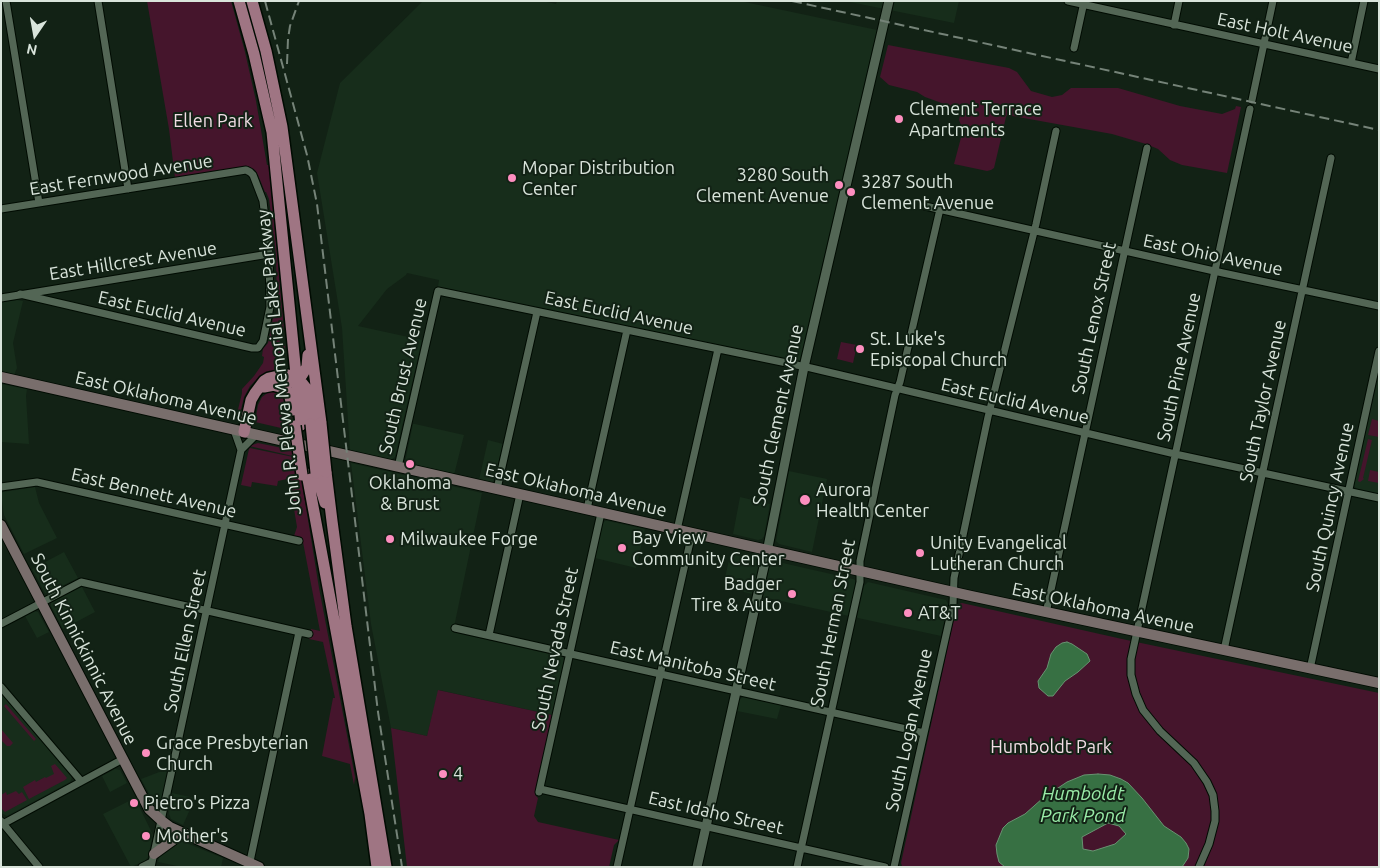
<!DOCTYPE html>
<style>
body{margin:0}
#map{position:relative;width:1380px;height:868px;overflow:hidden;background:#122215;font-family:Ubuntu,sans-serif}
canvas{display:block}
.frame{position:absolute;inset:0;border:2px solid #d9e4db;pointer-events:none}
.north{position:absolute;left:10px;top:10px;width:50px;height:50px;-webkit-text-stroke:4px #122215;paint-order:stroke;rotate:192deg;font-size:14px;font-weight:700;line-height:20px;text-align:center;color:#d9e4db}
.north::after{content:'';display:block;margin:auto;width:18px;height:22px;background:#d9e4db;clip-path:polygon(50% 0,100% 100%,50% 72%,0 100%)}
</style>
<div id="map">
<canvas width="1380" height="868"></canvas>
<div class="frame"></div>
<div class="north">N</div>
</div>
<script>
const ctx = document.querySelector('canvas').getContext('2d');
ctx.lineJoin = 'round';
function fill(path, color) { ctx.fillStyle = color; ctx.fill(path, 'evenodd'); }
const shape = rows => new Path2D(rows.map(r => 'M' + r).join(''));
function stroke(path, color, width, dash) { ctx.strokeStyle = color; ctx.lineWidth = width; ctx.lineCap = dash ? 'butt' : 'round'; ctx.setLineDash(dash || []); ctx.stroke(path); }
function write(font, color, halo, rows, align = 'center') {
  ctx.font = font + ' Ubuntu,sans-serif'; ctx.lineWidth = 4; ctx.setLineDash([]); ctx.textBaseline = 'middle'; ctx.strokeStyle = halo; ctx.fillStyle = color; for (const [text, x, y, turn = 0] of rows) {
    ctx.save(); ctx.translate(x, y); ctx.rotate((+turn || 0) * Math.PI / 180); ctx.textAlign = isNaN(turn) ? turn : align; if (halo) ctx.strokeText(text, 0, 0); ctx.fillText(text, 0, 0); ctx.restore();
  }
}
fill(shape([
 [427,1,543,1,556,4,557,1,740,1,877,30,800,360,797,361,438,287,439,280,407,273,406,275,387,289,358,326,422,340,395,457,391,460,350,451,342,328,317,173,340,83,422,2],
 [845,1,959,1,954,23],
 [17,300,23,301,13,343,17,368,14,375,1,372,1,302],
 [1379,373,1379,494,1357,489,1354,486],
 [1,384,27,389,26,396,29,444,1,442],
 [413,424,415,424,464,435,454,475,407,464,405,462],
 [488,440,503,444,494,480,491,483,479,480],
 [351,463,482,493,453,632,563,657,564,661,552,715,439,690,427,736,391,728,371,624],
 [789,471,827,479,812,552,779,544,776,541],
 [35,487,39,503,57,538,24,554,4,515,1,494,3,492],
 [740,497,770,504,764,536,762,539,758,540,733,534],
 [605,521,608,521,645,529,636,568,595,558,603,523],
 [731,551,756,557,759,559,760,563,752,594,723,587],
 [64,552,78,578,48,593,45,593,32,569],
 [774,561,853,579,855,580,856,585,849,616,763,597,769,565],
 [868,582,946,600,948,604,941,636,858,618,857,617,864,586],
 [82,587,95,612,63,629,51,606,51,603,78,588],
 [34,611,38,612,49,632,37,638,25,616],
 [1,693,71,776,72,778,70,782,7,816,1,813],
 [743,697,781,705,777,719,737,711,739,700],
 [115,769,120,770,127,783,110,792,102,776],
 [162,771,168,772,162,801,157,804,152,799,141,779],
 [172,793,195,798,183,825,171,819,169,814],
 [135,798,153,835,148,857,145,861,131,867,103,814],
 [179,840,223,858,221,867,182,867,158,862,160,854]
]), '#172d1b');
fill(shape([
 [147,1,231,1,245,52,256,101,267,165,269,165,284,331,279,333,280,345,285,346,285,355,283,363,278,369,258,378,250,386,244,397,239,418,236,418,242,393,242,389,254,376,263,363,264,357,262,356,263,349,268,343,273,318,275,318,277,310,276,255,269,199,266,192,265,192,258,175,255,170,248,166,175,178,169,129],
 [888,45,1009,68,1017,72,1031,91,1052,97,1062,95,1071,88,1118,88,1180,106,1222,114,1235,109,1236,106,1241,107,1227,173,1182,165,1170,160,1158,149,1146,144,1112,134,1007,115,1006,117,994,168,991,170,987,171,954,164,963,130,959,120,961,110,925,97,917,92,889,85,880,77],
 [841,342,857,345,853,363,837,359],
 [276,390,279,391,288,400,294,431,255,422,258,405,262,397,270,391],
 [1372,419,1379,421,1379,437,1368,435],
 [1368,439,1372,440,1363,478,1364,479,1360,482,1358,481],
 [258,443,297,451,297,457,249,446],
 [250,448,298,458,319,588,355,777,354,785,350,764,322,756,333,698,335,698,323,642,309,639,311,629,320,631,302,537,294,536,297,527,290,485,287,479,278,481,277,486,252,482,251,487,241,485,249,449],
 [1370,470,1379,472,1379,483,1368,481],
 [962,603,1122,639,1379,693,1379,867,905,867,902,866,901,863,956,609,959,604],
 [438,690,552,715,535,795,538,798,534,816,538,822,619,840,614,845,609,867,407,867,391,728,427,736],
 [6,704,36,739,34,741,4,706],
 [1,729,13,743,10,746,7,746,1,740],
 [55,764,67,778,65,780,29,799,23,787,35,780,36,782,45,777,46,778,54,774,51,766],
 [16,791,19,794,22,792,27,800,5,812,1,808,1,795,6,792,7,795]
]), '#45152c');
const water = shape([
 [1067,642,1072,644,1087,654,1090,661,1078,672,1065,681,1053,696,1048,696,1039,688,1038,681,1047,668,1051,654,1056,647,1062,643,1067,642],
 [1098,774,1110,775,1121,779,1128,783,1142,798,1164,826,1181,837,1186,843,1189,849,1188,858,1182,867,1005,867,999,862,997,854,996,845,1003,828,1008,823,1025,814,1043,798,1067,782,1084,775,1098,774],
 [1108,823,1119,826,1126,834,1115,844,1093,851,1083,849,1082,837,1108,823]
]);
fill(water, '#377043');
stroke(water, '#689371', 1);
const minor = shape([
 [6,1,39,203],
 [98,1,128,189],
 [1068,1,1379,69],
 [1174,25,1179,1],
 [1074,48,1084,2],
 [1351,63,1364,1],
 [1252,100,1273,1],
 [925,206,1223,273,1379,306],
 [1,209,246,170,250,172,253,175,263,201,269,254,270,307,263,341,258,348,252,348,20,294],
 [1,298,269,254],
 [241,450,256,435],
 [398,467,438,291,811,368,1175,454,1379,498],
 [1,487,37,482,299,541],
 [497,489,537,312],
 [587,509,627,330],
 [677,530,718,349],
 [1046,613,1147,148],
 [1,624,81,582,309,634],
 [455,628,924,733],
 [489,635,520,494],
 [1224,650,1331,158],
 [1310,669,1379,351],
 [1,687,81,781],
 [540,789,885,867],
 [539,792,601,513],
 [1,821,39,867],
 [1,825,123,759],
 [249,866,299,632],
 [142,867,152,862],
 [151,867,241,450,234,430],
 [617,867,692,533],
 [797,867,860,582,860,561,895,395,900,382,940,209],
 [894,867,953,604,954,578,988,417,1036,224,1056,131],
 [1199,867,1209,844,1215,821,1215,811,1213,795,1207,782,1194,763,1160,731,1143,710,1136,694,1131,675,1131,659,1250,109]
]);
const tertiary = shape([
 [697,867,765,562,804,367,889,1]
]);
const secondary = shape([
 [1,377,971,596,1379,683],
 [1,525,149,809,162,821,170,827,259,867],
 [154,854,183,833]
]);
const primary = shape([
 [239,1,254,54,272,132,301,425],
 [252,1,266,51,282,127,321,423],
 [272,385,284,388,289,393,293,410],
 [264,387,290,382,302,375,307,367,308,355],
 [244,432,251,400,255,393,264,381,269,378,278,376,288,375,292,376,302,383,306,388,311,424],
 [326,472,332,521,346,626,386,867],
 [316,473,325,503],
 [307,474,370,814,377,867]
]);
stroke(minor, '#010b02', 9);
stroke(tertiary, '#010b02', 11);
stroke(secondary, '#010b02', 12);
stroke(primary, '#010b02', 14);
stroke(minor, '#536655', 7);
stroke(tertiary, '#536655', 9);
stroke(secondary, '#796e6c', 10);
stroke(primary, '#9f7583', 11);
stroke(shape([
 [265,1,307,155,317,204,378,712,402,867],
 [792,1,1379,130],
 [287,64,288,39,290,26,299,1]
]), '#758378', 2, [10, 5]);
const primaryBridge = shape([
 [321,423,326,472],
 [311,424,316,473],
 [295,426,302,475]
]);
stroke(primaryBridge, '#010b02', 14, []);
stroke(primaryBridge, '#9f7583', 11);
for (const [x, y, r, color] of [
 [899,119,5,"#fd8ebf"],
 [512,178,5,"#fd8ebf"],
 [839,185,5,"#fd8ebf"],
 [851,192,5,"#fd8ebf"],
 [860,349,5,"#fd8ebf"],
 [410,464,5,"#fd8ebf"],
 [805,500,6,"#fd8ebf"],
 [390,539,5,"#fd8ebf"],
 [622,548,5,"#fd8ebf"],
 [920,553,5,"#fd8ebf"],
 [792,594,5,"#fd8ebf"],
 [908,613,5,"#fd8ebf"],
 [146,753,5,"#fd8ebf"],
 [443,774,5,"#fd8ebf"],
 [134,803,5,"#fd8ebf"],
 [146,836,5,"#fd8ebf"]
]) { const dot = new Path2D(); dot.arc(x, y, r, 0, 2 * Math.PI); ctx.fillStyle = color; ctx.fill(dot); stroke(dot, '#122215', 2); }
write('18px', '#d9e4db', '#122215', [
 ["East Holt Avenue",1285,33,12],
 ["East Fernwood Avenue",121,175,-9],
 ["East Ohio Avenue",1213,255,12],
 ["East Hillcrest Avenue",133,261,-9],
 ["East Euclid Avenue",619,313,12],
 ["East Euclid Avenue",172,314,13],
 ["South Lenox Street",1094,318,-78],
 ["John R. Plewa Memorial Lake Parkway",279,362,-96],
 ["South Pine Avenue",1179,367,-78],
 ["South Brust Avenue",403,376,-77],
 ["East Oklahoma Avenue",166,398,13],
 ["East Euclid Avenue",1015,401,13],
 ["South Taylor Avenue",1263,401,-78],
 ["South Clement Avenue",778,415,-78],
 ["East Oklahoma Avenue",576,490,13],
 ["East Bennett Avenue",154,493,13],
 ["South Quincy Avenue",1330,507,-78],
 ["East Oklahoma Avenue",1103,608,12],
 ["South Herman Street",833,623,-79],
 ["South Ellen Street",185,641,-78],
 ["South Kinnickinnic Avenue",84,649,63],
 ["South Nevada Street",555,649,-78],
 ["East Manitoba Street",693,666,13],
 ["South Logan Avenue",909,730,-78],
 ["East Idaho Street",716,813,13]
]);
write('18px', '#d9e4db', '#122215', [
 ["Clement Terrace",909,109],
 ["Apartments",909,130],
 ["Mopar Distribution",522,168],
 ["Center",522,189],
 ["3280 South",829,175,"right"],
 ["Clement Avenue",829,196,"right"],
 ["3287 South",861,182],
 ["Clement Avenue",861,203],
 ["St. Luke's",870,339],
 ["Episcopal Church",870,360],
 ["Oklahoma",410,483,"center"],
 ["& Brust",410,504,"center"],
 ["Aurora",816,490],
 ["Health Center",816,511],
 ["Bay View",632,538],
 ["Community Center",632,559],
 ["Milwaukee Forge",400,539],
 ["Unity Evangelical",930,543],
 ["Lutheran Church",930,564],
 ["Badger",782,584,"right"],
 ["Tire & Auto",782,605,"right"],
 ["AT&T",918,613],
 ["Grace Presbyterian",156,743],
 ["Church",156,764],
 ["4",453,774],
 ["Pietro's Pizza",144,803],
 ["Mother's",156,836]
], 'left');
write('18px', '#f2dde5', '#122215', [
 ["Ellen Park",213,121],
 ["Humboldt Park",1051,747]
]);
write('italic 19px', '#99eba7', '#122215', [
 ["Humboldt",1083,794],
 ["Park Pond",1083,816]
]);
</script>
